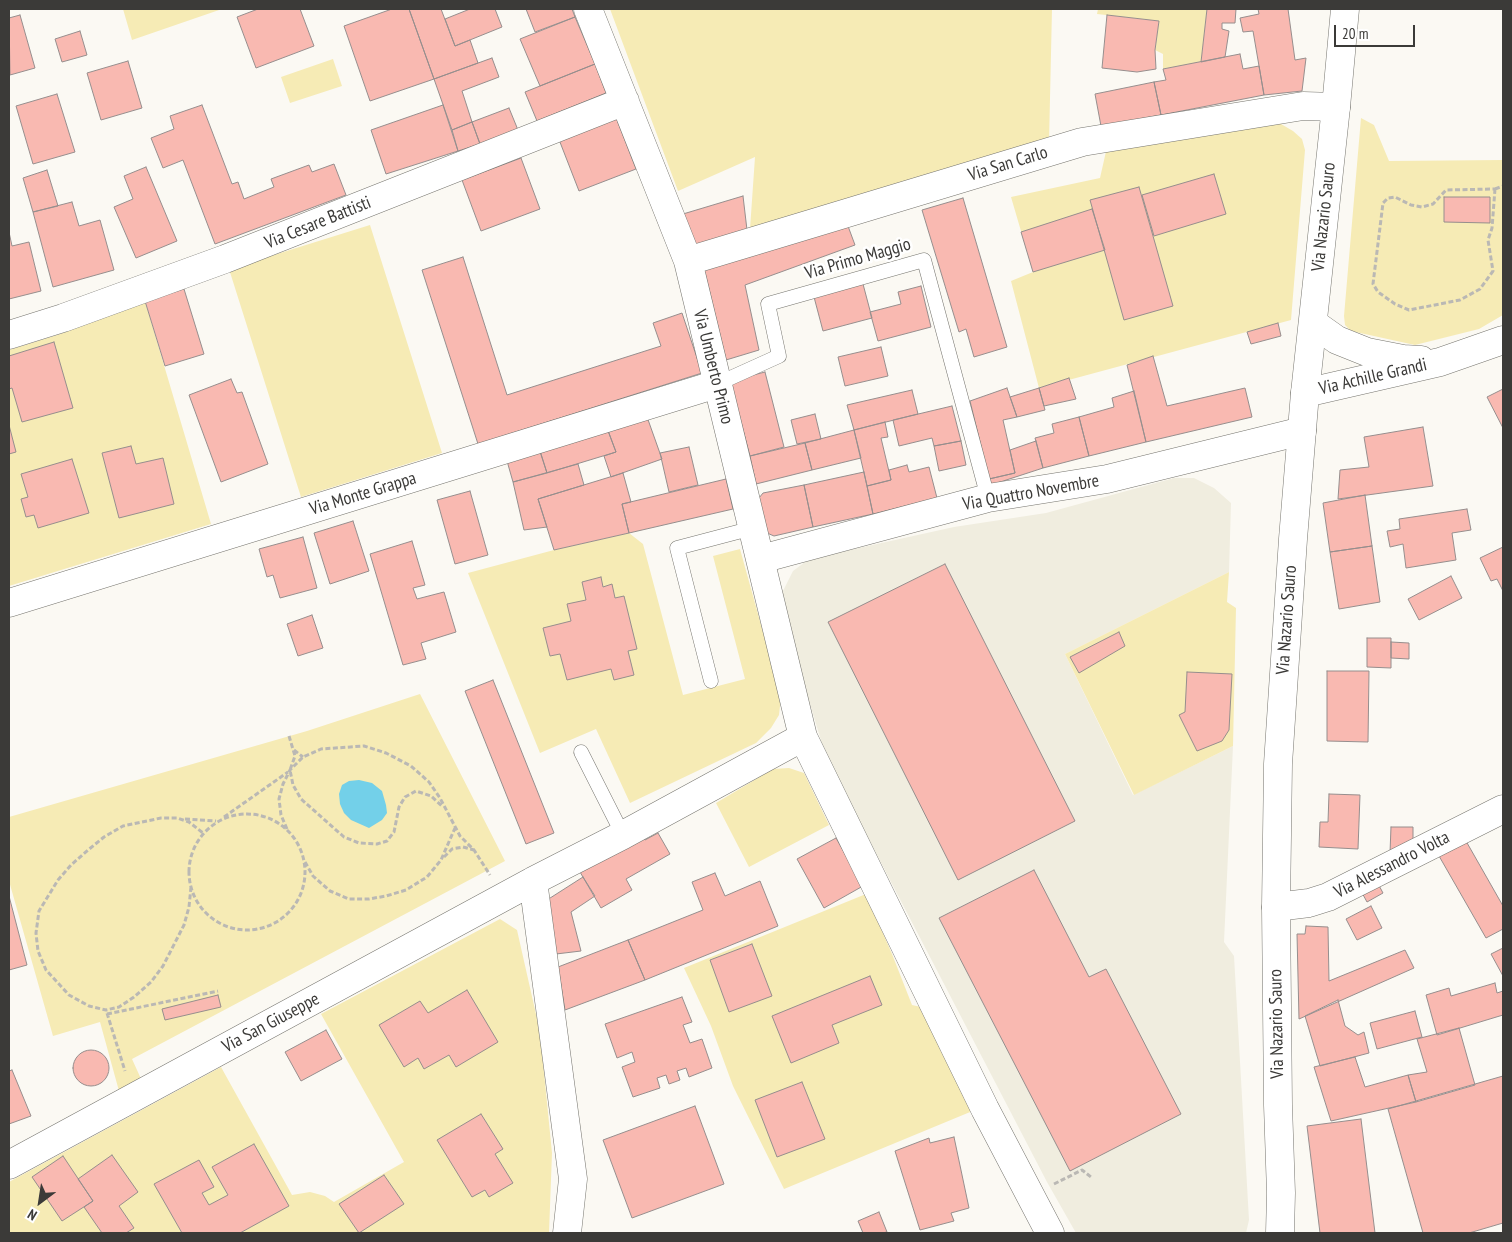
<!DOCTYPE html>
<style>
body{margin:0}
#map{position:relative;width:1512px;height:1242px;overflow:hidden;background:#fbf9f3;font-family:"PT Sans Narrow",sans-serif}
canvas{display:block}
.frame{position:absolute;inset:0;border:10px solid #3b3a38;pointer-events:none}
.north{position:absolute;left:15px;top:1177px;width:50px;height:50px;-webkit-text-stroke:4px #fff;paint-order:stroke;rotate:211deg;font-size:14px;font-weight:700;line-height:20px;text-align:center;color:#3b3a38}
.north::after{content:'';display:block;margin:auto;width:18px;height:22px;background:#3b3a38;clip-path:polygon(50% 0,100% 100%,50% 72%,0 100%)}
.scale{position:absolute;left:1334px;top:25px;width:81px;height:22px;box-sizing:border-box;border:2px solid #3b3a38;border-top:0;padding-left:6px;font-size:15px;line-height:18px;white-space:nowrap;color:#3b3a38;-webkit-text-stroke:4px #fff;paint-order:stroke}
</style>
<div id="map">
<canvas width="1512" height="1242"></canvas>
<div class="frame"></div>
<div class="north">N</div>
<div class="scale">20 m</div>
</div>
<script>
const ctx = document.querySelector('canvas').getContext('2d');
ctx.lineJoin = 'round';
function fill(path, color) { ctx.fillStyle = color; ctx.fill(path, 'evenodd'); }
const shape = rows => new Path2D(rows.map(r => 'M' + r).join(''));
function stroke(path, color, width, dash) { ctx.strokeStyle = color; ctx.lineWidth = width; ctx.lineCap = dash ? 'butt' : 'round'; ctx.setLineDash(dash || []); ctx.stroke(path); }
function write(font, color, halo, rows, align = 'center') {
  ctx.font = font + ' "PT Sans Narrow",sans-serif'; ctx.lineWidth = 5; ctx.setLineDash([]); ctx.textBaseline = 'middle'; ctx.strokeStyle = halo; ctx.fillStyle = color; for (const [text, x, y, turn = 0] of rows) {
    ctx.save(); ctx.translate(x, y); ctx.rotate((+turn || 0) * Math.PI / 180); ctx.textAlign = isNaN(turn) ? turn : align; if (halo) ctx.strokeText(text, 0, 0); ctx.fillText(text, 0, 0); ctx.restore();
  }
}
fill(shape([
 [1174,478,1194,478,1214,488,1231,503,1229,572,1065,654,1133,795,1233,746,1224,942,1234,956,1249,1220,1246,1233,1076,1233,1047,1182,826,757,782,611,783,591,793,571,809,559,954,527,1046,513]
]), '#f0eddf');
fill(shape([
 [123,9,222,9,132,40],
 [610,9,1052,9,1049,143,750,229,755,157,678,191],
 [1098,9,1207,9,1201,62,1163,69,1163,54,1155,50,1159,21,1097,14],
 [333,59,342,86,290,103,281,77],
 [1361,118,1374,125,1389,161,1503,160,1503,315,1479,329,1415,345,1351,331,1345,325,1344,316],
 [1257,123,1281,124,1293,131,1302,139,1305,150,1291,320,1039,388,1011,281,1033,272,1011,197,1100,178,1107,147],
 [370,225,442,453,301,497,229,269],
 [145,301,211,524,9,586,9,350,60,334],
 [629,533,643,544,683,695,745,679,713,556,740,549,781,697,779,715,771,728,756,743,630,803,596,729,540,753,468,573,554,550],
 [1229,572,1227,602,1236,608,1233,746,1134,795,1065,654],
 [420,694,505,861,132,1059,142,1081,119,1091,100,1022,53,1036,9,881,9,817,307,731],
 [789,768,804,773,829,825,749,867,716,803,773,769],
 [866,894,892,954,912,1005,930,1009,975,1110,784,1189,733,1086,711,1026,684,968],
 [500,919,517,930,540,1032,552,1153,549,1233,9,1233,9,1182,221,1067,292,1195,310,1192,325,1196,334,1202,404,1162,321,1014]
]), '#f6ebb5');
fill(shape([
 [359,780,372,783,382,791,386,805,387,813,382,820,369,828,351,820,344,813,340,804,339,794,342,785,349,781]
]), '#73d0e9');
const building = shape([
 [258,9,300,9,314,46,256,68,237,17,258,9],
 [392,9,409,9,434,79,370,101,344,26,392,9],
 [409,9,441,9,455,46,470,40,478,63,434,79,409,9],
 [470,9,495,9,502,27,455,46,445,19,470,9],
 [526,9,572,9,575,17,535,32,526,9],
 [1207,9,1236,9,1235,23,1222,23,1222,29,1229,31,1225,57,1201,62,1207,9],
 [1258,9,1288,9,1295,60,1306,58,1302,91,1264,95,1253,31,1243,32,1240,18,1259,14,1258,9],
 [20,15,35,68,10,75,9,18,20,15],
 [1107,15,1159,21,1155,50,1156,69,1137,72,1102,68,1107,15],
 [575,17,595,64,540,86,520,39,575,17],
 [80,31,87,55,62,62,55,39,80,31],
 [1240,54,1243,69,1259,66,1264,95,1161,115,1154,82,1166,80,1163,69,1240,54],
 [492,58,499,77,462,91,472,122,452,130,434,79,492,58],
 [128,61,142,108,101,120,87,73,128,61],
 [595,64,606,93,537,121,525,92,595,64],
 [1154,82,1161,115,1101,126,1095,94,1154,82],
 [57,94,75,152,33,164,16,106,57,94],
 [202,105,232,184,238,182,244,199,274,187,271,179,309,165,312,172,334,164,346,195,215,244,183,160,163,168,151,138,174,129,170,116,202,105],
 [443,105,458,151,386,174,371,130,443,105],
 [509,108,518,130,480,144,472,122,509,108],
 [615,115,636,169,579,191,558,137,615,115],
 [472,122,480,144,458,151,452,130,472,122],
 [521,158,540,209,481,231,462,180,521,158],
 [146,167,177,241,136,258,114,207,133,199,124,176,146,167],
 [47,170,58,206,33,212,23,178,47,170],
 [1214,174,1226,214,1154,236,1142,195,1214,174],
 [1139,187,1173,306,1124,320,1090,200,1139,187],
 [743,196,747,230,695,245,683,214,743,196],
 [1444,197,1490,197,1490,223,1444,222,1444,197],
 [963,198,1007,347,974,357,966,329,959,332,922,210,963,198],
 [72,202,79,226,100,220,114,270,53,287,33,212,72,202],
 [1092,209,1105,250,1033,272,1021,232,1092,209],
 [845,218,855,245,745,285,759,350,726,360,703,265,845,218],
 [9,232,12,246,29,242,41,291,9,299,9,232],
 [463,257,507,395,661,346,653,323,682,313,702,373,478,444,422,270,463,257],
 [863,284,872,318,823,331,814,297,863,284],
 [921,286,931,327,878,341,870,312,901,304,898,292,921,286],
 [184,289,204,354,165,366,145,301,184,289],
 [1278,323,1281,336,1251,344,1247,332,1278,323],
 [54,342,73,408,22,422,12,388,9,389,9,356,54,342],
 [881,347,888,376,845,386,838,357,881,347],
 [1153,356,1167,406,1245,388,1252,417,1146,442,1127,365,1153,356],
 [765,372,784,447,750,456,730,381,765,372],
 [1069,378,1076,399,1044,406,1039,388,1069,378],
 [231,379,237,393,242,392,268,464,221,482,189,395,231,379],
 [1007,388,1017,417,1003,420,1015,473,989,479,970,401,1007,388],
 [1039,388,1045,410,1017,417,1010,397,1039,388],
 [1503,389,1503,428,1487,397,1503,389],
 [912,390,918,414,854,430,847,405,912,390],
 [1134,391,1146,442,1089,456,1079,417,1114,407,1112,398,1134,391],
 [952,406,961,441,934,446,932,438,899,446,893,420,952,406],
 [646,414,662,459,611,477,604,456,616,452,607,428,646,414],
 [815,414,821,439,797,444,791,420,815,414],
 [1079,417,1089,456,1043,468,1035,438,1054,433,1052,424,1079,417],
 [885,422,888,437,881,438,891,480,867,486,854,430,885,422],
 [9,425,16,452,9,454,9,425],
 [1423,427,1433,486,1338,499,1340,470,1369,467,1364,437,1423,427],
 [607,428,616,452,547,473,538,445,607,428],
 [854,430,861,458,812,470,805,443,854,430],
 [961,441,966,465,939,471,934,446,961,441],
 [1036,441,1043,468,991,485,989,479,1015,473,1010,450,1036,441],
 [805,443,812,470,756,484,750,456,805,443],
 [131,446,136,464,163,458,174,504,119,518,102,453,131,446],
 [689,447,698,485,669,492,660,453,689,447],
 [540,451,547,473,513,482,507,461,540,451],
 [72,459,89,513,38,528,34,515,26,517,21,499,28,497,21,474,72,459],
 [578,464,584,485,538,499,547,527,524,530,513,482,578,464],
 [907,465,909,472,929,467,937,498,873,514,867,486,891,480,889,470,907,465],
 [864,472,873,514,813,527,804,485,864,472],
 [623,473,631,502,622,504,629,533,554,550,538,499,623,473],
 [726,479,733,509,629,533,622,504,726,479],
 [804,485,813,527,774,536,767,533,759,498,763,493,804,485],
 [470,491,488,555,455,564,437,500,470,491],
 [1365,495,1372,546,1330,552,1323,503,1365,495],
 [1467,509,1471,530,1452,533,1456,560,1406,568,1403,544,1390,547,1387,531,1400,529,1399,519,1467,509],
 [353,521,369,571,330,584,314,533,353,521],
 [303,537,317,588,280,598,273,575,267,577,259,549,303,537],
 [412,541,425,585,413,588,417,599,444,592,456,632,421,643,426,659,403,665,370,554,412,541],
 [1372,546,1380,602,1339,609,1330,552,1372,546],
 [1503,547,1503,591,1497,579,1491,581,1480,558,1503,547],
 [945,564,1075,821,958,880,828,622,945,564],
 [1451,576,1462,598,1419,620,1408,599,1451,576],
 [601,577,603,587,612,584,615,598,624,596,637,649,628,651,634,675,614,680,611,669,567,680,560,654,550,656,543,628,571,621,567,604,586,600,582,582,601,577],
 [312,615,323,648,298,656,287,624,312,615],
 [1119,632,1125,646,1079,673,1070,657,1119,632],
 [1367,638,1391,638,1391,668,1367,667,1367,638],
 [1391,642,1409,643,1409,659,1391,658,1391,642],
 [1327,671,1369,671,1368,742,1327,741,1327,671],
 [1187,672,1232,674,1229,730,1222,741,1197,751,1179,715,1185,712,1187,672],
 [493,680,554,833,526,844,465,691,493,680],
 [1329,794,1360,795,1358,849,1319,847,1320,822,1328,822,1329,794],
 [1391,827,1413,827,1413,842,1390,853,1391,827],
 [658,833,670,854,626,879,632,890,601,908,580,872,642,837,645,840,658,833],
 [1462,834,1503,906,1503,929,1486,938,1435,849,1462,834],
 [836,838,863,886,824,908,797,859,836,838],
 [1034,870,1089,977,1106,969,1181,1114,1070,1171,939,918,1034,870],
 [715,873,725,896,760,881,778,926,645,980,628,940,703,910,692,882,715,873],
 [583,877,595,896,571,912,581,951,556,954,547,900,583,877],
 [1376,880,1383,893,1367,902,1360,889,1376,880],
 [9,896,27,965,9,970,9,896],
 [1371,906,1382,928,1357,940,1346,919,1371,906],
 [1306,926,1328,927,1329,981,1405,950,1414,968,1299,1019,1297,934,1305,934,1306,926],
 [628,940,645,980,565,1010,558,967,628,940],
 [752,944,772,996,729,1012,710,960,752,944],
 [1503,948,1503,976,1491,954,1503,948],
 [870,976,882,1005,832,1025,839,1043,791,1063,772,1016,870,976],
 [1495,983,1497,993,1503,991,1503,1015,1437,1035,1426,995,1449,988,1451,996,1495,983],
 [467,990,498,1042,456,1067,449,1055,424,1069,418,1058,404,1067,379,1025,420,1001,428,1013,467,990],
 [218,995,221,1007,165,1020,162,1009,218,995],
 [682,997,692,1022,683,1025,690,1043,702,1039,712,1068,689,1077,686,1068,677,1071,680,1080,669,1084,666,1075,657,1078,660,1088,633,1097,622,1067,635,1062,632,1052,617,1058,605,1024,682,997],
 [1338,1000,1345,1026,1358,1035,1364,1032,1369,1053,1320,1066,1305,1016,1338,1000],
 [1415,1011,1422,1037,1377,1049,1370,1023,1415,1011],
 [1459,1028,1475,1085,1416,1102,1408,1075,1427,1072,1417,1039,1459,1028],
 [326,1030,342,1059,301,1081,285,1052,326,1030],
 '73 1068a18 18 0 1 1 36 0a18 18 0 1 1-36 0Z',
 [1355,1057,1365,1087,1408,1075,1416,1102,1331,1121,1314,1067,1355,1057],
 [12,1070,31,1116,9,1124,9,1071,12,1070],
 [1503,1076,1503,1223,1469,1233,1423,1233,1388,1109,1503,1076],
 [802,1082,825,1139,777,1157,755,1100,802,1082],
 [695,1106,724,1184,632,1218,603,1140,695,1106],
 [481,1114,503,1149,495,1154,513,1183,489,1197,485,1190,472,1197,437,1140,481,1114],
 [1361,1119,1375,1233,1320,1233,1307,1126,1361,1119],
 [954,1137,969,1208,951,1213,954,1221,920,1230,895,1151,929,1138,930,1143,954,1137],
 [254,1144,289,1206,240,1233,182,1233,154,1184,199,1160,214,1187,202,1193,209,1205,228,1195,212,1167,254,1144],
 [112,1155,138,1192,119,1206,134,1228,126,1233,102,1233,84,1207,93,1201,78,1179,112,1155],
 [63,1156,93,1201,62,1221,32,1177,63,1156],
 [384,1175,404,1204,359,1233,339,1204,384,1175],
 [879,1212,887,1232,882,1233,863,1233,858,1221,879,1212]
]);
fill(building, '#f9b9b1');
stroke(building, '#968e8d', 1);
const service = shape([
 [717,384,779,356,768,304,924,260,988,498],
 [711,681,677,548,753,528],
 [581,752,623,835]
]);
const minor = shape([
 [588,9,688,261,803,737,985,1109,1050,1233],
 [688,261,1082,142,1303,106,1336,107],
 [1313,323,1337,340,1367,352,1403,359,1421,360],
 [9,335,63,318,225,259,625,101],
 [1305,393,1440,362,1503,340],
 [761,559,988,498,1107,479,1302,431],
 [9,603,717,384],
 [533,881,573,1179,567,1233],
 [1276,907,1309,903,1328,897,1503,809],
 [9,1165,533,881,623,835,803,737]
]);
const secondary = shape([
 [1280,1233,1281,1193,1278,1105,1276,907,1278,764,1293,539,1305,393,1336,107,1345,9]
]);
stroke(service, '#76756f', 15);
stroke(minor, '#76756f', 29);
stroke(secondary, '#76756f', 29);
stroke(shape([
 [1495,189,1492,228,1488,240,1493,271,1480,289,1460,300,1409,310,1395,304,1378,292,1373,284,1383,203,1388,198,1395,197,1411,205,1422,207,1433,204,1446,190,1495,189],
 [1495,189,1503,186],
 [289,736,295,756,290,770,293,785,301,799,344,837,359,843,377,844,387,841,394,832,399,807,405,797,416,791,431,796,443,807],
 [294,750,303,757],
 '189 872a58 58 0 1 1 116 0a58 58 0 1 1-116 0Z',
 [224,817,288,772],
 [185,819,216,821],
 [287,829,281,815,279,799,283,784,290,770,303,757,321,749,364,746,386,753,411,766,429,782,440,798,460,836,474,850,490,875],
 [444,857,452,849,463,847,474,850],
 [305,862,313,876,330,891,349,899,369,899,386,896,406,890,427,877,441,860,455,828],
 [191,887,189,907,184,925,163,966,151,982,134,997,119,1007,106,1010,89,1006,69,995,46,970,38,951,36,933,39,911,58,880,71,865,88,850,104,837,123,826,161,818,177,818,189,822,203,833],
 [107,1013,125,1071],
 [107,1014,218,991],
 [1054,1184,1082,1170,1091,1177]
]), '#bab8b4', 3, [5, 2.5]);
stroke(service, '#fff', 14);
stroke(minor, '#fff', 28);
stroke(secondary, '#fff', 28);
write('18px', '#3b3a38', '#fff', [
 ["Via San Carlo",1008,164,-17],
 ["Via Nazario Sauro",1324,217,-84],
 ["Via Cesare Battisti",318,223,-22],
 ["Via Primo Maggio",858,259,-16],
 ["Via Umberto Primo",713,367,76],
 ["Via Achille Grandi",1373,377,-13],
 ["Via Quattro Novembre",1031,493,-10],
 ["Via Monte Grappa",363,494,-17],
 ["Via Nazario Sauro",1287,620,-86],
 ["Via Alessandro Volta",1392,865,-27],
 ["Via San Giuseppe",271,1023,-28],
 ["Via Nazario Sauro",1277,1024,-91]
]);
</script>
